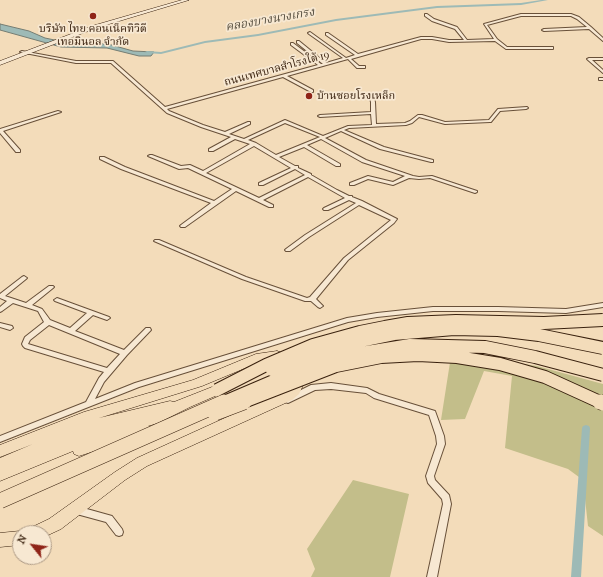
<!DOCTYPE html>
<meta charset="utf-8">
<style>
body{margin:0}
#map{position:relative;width:603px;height:577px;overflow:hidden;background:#f3dcba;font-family:"IM FELL French Canon",serif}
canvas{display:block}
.north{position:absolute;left:12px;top:525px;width:40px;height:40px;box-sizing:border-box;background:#f7e8d2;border:1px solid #ab9884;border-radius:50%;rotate:300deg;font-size:11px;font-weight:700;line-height:16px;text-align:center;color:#39210e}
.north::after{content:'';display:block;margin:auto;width:14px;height:18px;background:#8f2418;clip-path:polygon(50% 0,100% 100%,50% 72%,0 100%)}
</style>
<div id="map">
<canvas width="603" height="577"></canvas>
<div class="north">N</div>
</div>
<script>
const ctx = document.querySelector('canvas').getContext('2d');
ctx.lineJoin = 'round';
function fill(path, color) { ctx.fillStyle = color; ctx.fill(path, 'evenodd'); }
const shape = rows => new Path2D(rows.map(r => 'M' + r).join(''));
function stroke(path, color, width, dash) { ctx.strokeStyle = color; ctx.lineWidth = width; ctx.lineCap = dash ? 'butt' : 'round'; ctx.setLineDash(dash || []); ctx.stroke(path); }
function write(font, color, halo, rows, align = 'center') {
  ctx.font = font + ' "IM FELL French Canon","Noto Serif Thai",serif'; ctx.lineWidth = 3.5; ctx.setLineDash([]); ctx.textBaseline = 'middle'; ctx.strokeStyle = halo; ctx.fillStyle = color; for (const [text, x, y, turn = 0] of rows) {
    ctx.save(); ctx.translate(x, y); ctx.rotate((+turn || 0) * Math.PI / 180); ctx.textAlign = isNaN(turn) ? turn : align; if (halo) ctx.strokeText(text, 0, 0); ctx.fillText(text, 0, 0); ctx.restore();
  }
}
fill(shape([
 [451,356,504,361,537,366,603,384,603,536,588,526,583,480,568,469,505,448,512,376,484,371,465,419,441,420],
 [353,480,409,494,390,577,311,577,315,569,307,549]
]), '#c3be8a');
const water = shape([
 [0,24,29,31,45,38,69,43,108,44,133,51,154,52,151,56,139,56,107,48,61,47,0,30,0,24]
]);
fill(water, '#9dbab6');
stroke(water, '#757d73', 1);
fill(shape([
 [541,0,548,0,521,5,437,8,336,21,258,36,205,43,161,54,147,53,145,52,147,51,161,52,205,41,258,34,336,19,437,6,521,3,541,0],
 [586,425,589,426,590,428,581,577,571,577,582,428,583,426,586,425]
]), '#9dbab6');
const street = shape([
 [425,14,427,14,434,19,457,27,467,40,494,39,484,24,521,14,571,14,579,17,591,27,603,38,603,41,589,29,544,31,542,30,544,29,587,27,577,19,571,16,521,16,487,25,497,39,507,47,553,47,553,49,506,49,495,41,449,42,432,39,421,39,351,59,359,66,365,66,365,68,357,68,348,59,287,76,313,90,313,92,311,92,283,77,167,109,169,111,203,125,225,132,248,122,250,122,250,124,229,134,244,139,285,120,323,136,348,126,372,125,371,114,320,117,318,116,320,115,371,112,371,102,369,96,371,95,373,96,375,102,376,124,405,123,410,121,418,115,422,115,445,122,489,120,498,109,527,107,528,108,526,109,500,111,491,122,490,122,445,124,419,117,412,123,406,125,349,128,344,130,384,147,433,160,433,162,431,162,380,149,341,131,325,138,366,160,413,176,419,177,432,176,477,191,477,192,475,193,430,178,419,179,409,178,393,185,368,179,354,185,350,185,350,183,368,176,393,182,405,176,362,162,321,139,307,145,340,164,340,166,336,166,304,147,279,157,295,166,298,166,298,168,311,174,311,175,337,190,349,196,352,196,352,197,362,201,397,219,394,223,348,260,316,299,323,306,320,308,318,307,311,301,305,301,242,279,154,241,155,240,159,240,246,277,307,298,310,297,344,258,391,220,359,205,309,237,290,251,286,251,285,250,286,249,305,235,356,203,349,200,328,210,324,210,323,209,324,208,345,198,308,177,263,200,273,205,273,207,269,207,236,191,185,227,181,227,180,226,181,225,211,203,121,169,100,159,100,157,104,157,125,167,214,201,232,189,188,168,179,169,148,156,150,155,152,155,181,166,190,165,203,171,250,144,235,139,213,151,209,151,209,149,231,137,201,127,167,113,111,63,76,63,20,52,22,51,76,61,113,61,165,107,318,65,291,45,291,43,293,43,321,64,323,64,297,43,297,41,299,41,326,63,343,58,309,34,308,33,310,32,346,58,355,55,326,35,326,33,328,33,358,54,421,37,432,37,449,40,464,40,455,29,432,21,425,16,425,14],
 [285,123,320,137,276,155,256,143,248,140,285,123],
 [254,146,291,168,259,183,259,185,263,185,295,169,305,175,259,198,206,173,254,146],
 [589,58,603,58,603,60,592,60,603,70,603,73,588,60,587,59,589,58],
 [599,78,603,78,603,80,599,80,599,78],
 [58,111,61,112,3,131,20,150,20,152,16,152,0,133,0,129,58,111],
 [24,276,27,278,26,279,5,296,26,303,49,286,53,286,54,287,53,288,32,305,42,309,50,320,70,328,87,313,55,301,54,300,57,298,109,317,110,318,107,320,93,315,75,331,124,350,146,328,150,328,151,330,127,355,104,382,95,399,135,383,347,318,377,313,433,307,498,307,566,309,603,303,603,307,566,313,498,311,433,311,377,317,348,322,139,387,0,442,0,436,86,402,99,378,104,372,25,348,23,346,22,344,25,337,44,322,38,311,13,303,2,311,0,312,0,307,7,301,0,298,0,294,22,277,24,276],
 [49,325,120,354,107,368,28,344,30,340,49,325],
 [0,323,12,326,13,328,10,330,0,327,0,323],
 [331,383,367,388,379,394,435,411,444,436,445,444,434,476,435,480,449,495,451,504,437,577,427,577,443,504,442,499,428,483,426,476,437,444,436,436,429,415,374,398,366,393,331,389,315,390,288,403,285,402,284,400,285,398,311,385,331,383],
 [76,506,112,516,122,529,123,532,122,535,119,536,116,535,106,522,73,513,72,510,73,507,76,506]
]);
const secondary = shape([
 [182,0,189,0,96,28,0,65,0,61,92,26,182,0]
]);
const highway = shape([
 [277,351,285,354,304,383,299,394,292,400,147,466,125,480,61,529,44,537,44,533,28,533,30,528,49,519,115,472,137,458,282,392,289,388,291,383,277,360,262,361,202,386,99,418,170,401,174,402,212,387,217,385,222,387,224,390,222,393,190,407,158,423,148,426,152,427,154,431,152,435,110,446,79,456,74,454,73,451,0,481,0,458,33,444,0,457,0,445,84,412,193,380,256,354,277,351],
 [20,531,26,533,20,533,20,545,0,547,0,533,20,531]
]);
stroke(street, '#685039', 2);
stroke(secondary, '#39210e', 1);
stroke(highway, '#39210e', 1);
fill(street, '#f7e8d2');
fill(secondary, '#f7e8d2');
fill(highway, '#f3dcba');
const highwayBridgeFar1 = shape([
 [272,370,318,353,355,342,394,334,454,329,498,330,539,335,603,348],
 [217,390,266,365,313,345,360,332,385,327,408,323,456,321,544,323,603,320],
 [222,403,304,368,337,357,410,345,485,347,535,357,603,375],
 [241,403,336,366,381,357,418,355,457,357,500,364,545,377,602,403]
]);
const highwayBridge = shape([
 [600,402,603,403],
 [215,413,244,402],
 [0,501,224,402]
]);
stroke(highwayBridgeFar1, '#39210e', 14, []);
stroke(highwayBridge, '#39210e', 16, []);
stroke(highwayBridgeFar1, '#f3dcba', 12);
stroke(highwayBridge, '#f3dcba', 15);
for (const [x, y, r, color] of [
 [93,16,4,"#8f2418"],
 [309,96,4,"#8f2418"]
]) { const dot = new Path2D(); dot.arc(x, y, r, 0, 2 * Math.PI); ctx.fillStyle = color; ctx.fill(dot); stroke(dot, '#f7e8d2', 1.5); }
write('11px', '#39210e', '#f7e8d2', [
 ["บริษัท ไทย คอนเน็คทิวิตี",93,29],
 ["เทอมินอล จำกัด",93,42],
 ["บ้านซอยโรงเหล็ก",317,96,"left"]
]);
write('11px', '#39210e', '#f7e8d2', [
 ["ถนนเทศบาลสำโรงใต้ 19",277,69,-15]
]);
write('italic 12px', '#574f40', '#f7e8d2', [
 ["คลองบางนางเกรง",270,20,-10]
]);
</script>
